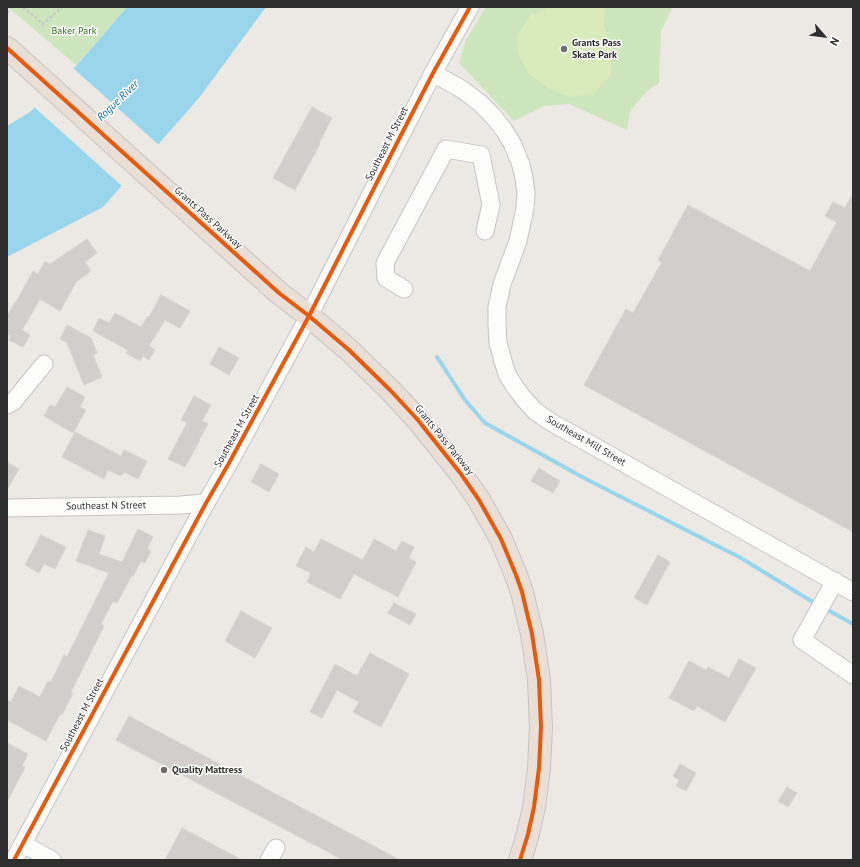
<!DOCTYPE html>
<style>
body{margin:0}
#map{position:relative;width:860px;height:867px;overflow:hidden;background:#ece8e4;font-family:"PT Sans",sans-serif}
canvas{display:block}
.frame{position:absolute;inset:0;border:8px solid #2e2e2e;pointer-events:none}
.north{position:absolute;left:804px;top:16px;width:40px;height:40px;-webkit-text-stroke:3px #fff;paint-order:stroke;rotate:118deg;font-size:11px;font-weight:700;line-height:16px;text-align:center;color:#2e2e2e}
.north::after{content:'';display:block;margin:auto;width:14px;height:18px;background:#2e2e2e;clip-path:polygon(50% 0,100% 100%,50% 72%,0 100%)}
</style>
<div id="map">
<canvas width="860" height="867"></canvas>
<div class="frame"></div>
<div class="north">N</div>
</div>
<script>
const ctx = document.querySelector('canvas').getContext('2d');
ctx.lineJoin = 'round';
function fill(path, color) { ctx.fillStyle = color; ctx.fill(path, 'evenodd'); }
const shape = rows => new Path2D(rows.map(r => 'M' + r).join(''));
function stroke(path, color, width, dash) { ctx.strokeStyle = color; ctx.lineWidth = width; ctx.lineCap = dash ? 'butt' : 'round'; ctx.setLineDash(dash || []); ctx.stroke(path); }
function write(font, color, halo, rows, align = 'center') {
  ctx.font = font + ' "PT Sans",sans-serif'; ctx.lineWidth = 3; ctx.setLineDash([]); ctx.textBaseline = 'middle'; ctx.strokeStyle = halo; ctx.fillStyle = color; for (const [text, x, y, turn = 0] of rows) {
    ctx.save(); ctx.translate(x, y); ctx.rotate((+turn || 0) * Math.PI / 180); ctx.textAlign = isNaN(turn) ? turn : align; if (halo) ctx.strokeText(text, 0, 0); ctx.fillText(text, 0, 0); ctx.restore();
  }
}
fill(shape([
 [8,7,127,7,76,65],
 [486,7,673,7,661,31,659,83,646,92,630,111,627,130,569,104,544,106,514,121,459,63,466,40]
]), '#cee6be');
fill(shape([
 [548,7,606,7,604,24,610,44,611,75,594,94,570,97,548,88,529,74,518,54,517,36,531,14,543,12]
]), '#d9eabb');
fill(shape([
 [127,7,266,7,199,98,103,207,7,257,7,126,30,112,77,65]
]), '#99d6ec');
fill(shape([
 [72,67,160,146,123,187,33,106]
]), '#ece8e4');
stroke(shape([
 [437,357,465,400,485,423,584,478,741,558,798,593,818,605],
 [824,608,853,624]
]), '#99d6ec', 4);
const building = shape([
 [312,107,332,118,319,143,320,144,295,190,273,178,312,107],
 [853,193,853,532,584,385,626,309,633,313,662,262,658,260,688,205,810,271,837,222,825,216,833,202,845,208,853,193],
 [87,239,97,253,85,262,91,271,76,282,60,311,40,299,22,330,30,335,23,347,9,340,11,336,7,334,7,316,15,302,16,302,33,271,38,274,45,261,50,264,87,239],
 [161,295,190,311,180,328,165,320,149,346,155,350,149,360,143,356,140,361,126,353,128,350,93,331,99,318,109,323,115,313,141,327,148,316,149,317,161,295],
 [67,325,91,338,97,353,93,355,102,377,84,385,67,343,60,339,67,325],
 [219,347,239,358,229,375,210,364,219,347],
 [67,387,85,397,80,407,86,410,73,433,44,416,50,405,55,407,67,387],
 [194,396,211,405,202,421,208,424,199,440,200,440,185,467,168,459,187,423,181,420,194,396],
 [75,432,121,456,124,450,147,461,138,479,124,472,121,476,108,470,104,479,62,457,75,432],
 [7,462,19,469,7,490,7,462],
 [261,464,279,474,269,492,251,482,261,464],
 [539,468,560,481,553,493,531,481,539,468],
 [138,529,153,537,147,549,151,551,145,563,141,561,133,576,132,575,117,603,113,601,101,624,104,626,71,692,73,693,62,715,60,714,46,741,7,720,7,700,11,702,19,686,40,697,48,681,51,682,64,655,67,657,109,573,76,561,88,530,105,536,99,554,122,562,138,529],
 [41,535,66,547,55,569,44,564,39,573,25,565,41,535],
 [321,539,363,560,374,539,396,551,402,541,414,547,409,558,416,562,398,597,354,574,340,599,307,582,311,573,296,566,306,547,314,552,321,539],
 [658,555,670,562,647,605,634,598,658,555],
 [394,603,416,614,410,625,388,613,394,603],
 [241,611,272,628,255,658,225,641,241,611],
 [370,653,409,674,381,727,353,712,359,702,337,690,322,718,310,712,335,664,357,676,370,653],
 [739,659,756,668,725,722,697,706,694,711,669,698,689,661,706,670,708,667,729,678,739,659],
 [129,716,400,860,343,860,116,740,129,716],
 [7,743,28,754,22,766,25,767,7,802,7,743],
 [680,764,696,773,686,791,676,786,679,780,673,776,680,764],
 [787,787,797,793,788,807,778,801,787,787],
 [182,828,242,860,165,860,182,828]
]);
fill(building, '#d1cecb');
stroke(building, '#d7d4d0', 1);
const minor = shape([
 [433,73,463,90,480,103,493,116,504,130,513,145,521,165,524,178,526,193,525,208,518,241,502,284,497,307,497,324,498,343,503,361,507,374,515,387,524,399,535,411,549,421,853,592],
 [404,289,386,278,385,263,446,149,481,155,491,205,485,231],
 [7,405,13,402,44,364],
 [7,508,180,505,206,503],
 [835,581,802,640,853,675],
 [23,844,52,860],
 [14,860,206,503,229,463,309,316,399,139,433,73,470,7],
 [269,860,276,848]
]);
const highway = shape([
 [7,48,279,293,309,316,349,350,390,390,417,419,461,474,479,500,501,539,516,575,522,592,532,634,539,680,541,727,539,768,534,807,528,834,520,860]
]);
stroke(minor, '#c5c4c5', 19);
stroke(highway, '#c6c5c4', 24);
stroke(shape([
 [23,7,43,24,62,7],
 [7,13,10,7]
]), '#c9c9c8', 2.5, [3, 2]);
stroke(minor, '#fcfcfb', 17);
stroke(highway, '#eadfd6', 22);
stroke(shape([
 [7,48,279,293,309,316,349,350,390,390,417,419,461,474,479,500,501,539,516,575,522,592,532,634,539,680,541,727,539,768,534,807,528,834,520,860],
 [14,860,206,503,229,463,309,316,399,139,433,73,470,7]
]), '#e8590c', 4);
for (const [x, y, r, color] of [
 [564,49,4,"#706f6e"],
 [164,770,4,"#706f6e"]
]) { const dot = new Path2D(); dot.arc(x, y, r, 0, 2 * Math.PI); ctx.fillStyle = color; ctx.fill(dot); stroke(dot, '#fff', 1.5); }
write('10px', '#2c6e1b', '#fff', [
 ["Baker Park",74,31]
]);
write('bold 10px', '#2e2e2e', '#fff', [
 ["Grants Pass",572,43],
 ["Skate Park",572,55],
 ["Quality Mattress",172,770]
], 'left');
write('10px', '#2e2e2e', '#fff', [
 ["Southeast M Street",387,144,-63],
 ["Grants Pass Parkway",208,218,42],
 ["Southeast M Street",237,431,-61],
 ["Grants Pass Parkway",444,440,51],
 ["Southeast Mill Street",586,441,30],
 ["Southeast N Street",106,506,-1],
 ["Southeast M Street",82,715,-62]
]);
write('italic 11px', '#0d6fa3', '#fff', [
 ["Rogue River",118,101,-44]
]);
</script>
